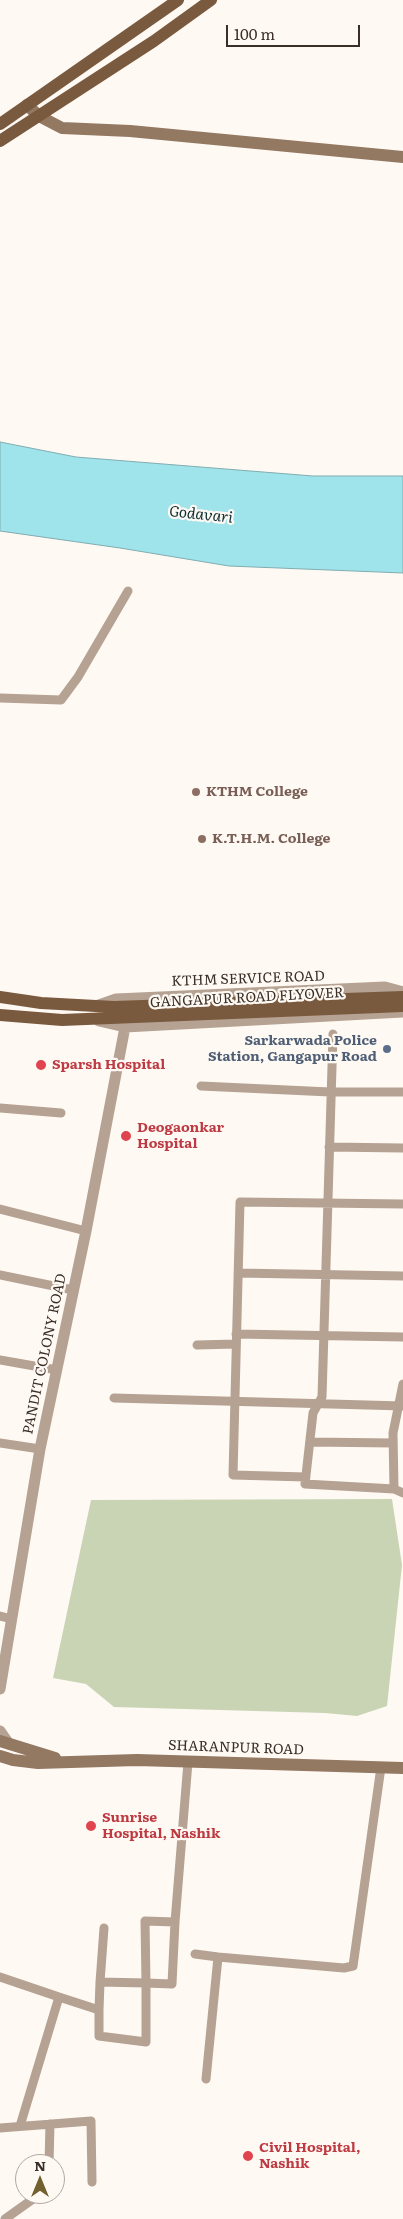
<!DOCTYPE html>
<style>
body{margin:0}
#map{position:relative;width:403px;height:2219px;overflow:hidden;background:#fff9f4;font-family:Literata,serif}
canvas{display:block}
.north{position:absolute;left:15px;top:2154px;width:50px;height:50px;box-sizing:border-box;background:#fff9f4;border:1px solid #b0a8a2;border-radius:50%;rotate:0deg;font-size:14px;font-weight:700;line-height:20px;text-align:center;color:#392f26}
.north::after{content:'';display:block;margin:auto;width:18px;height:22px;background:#72602e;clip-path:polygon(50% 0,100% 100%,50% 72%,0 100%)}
.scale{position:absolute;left:226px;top:25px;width:134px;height:22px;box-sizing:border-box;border:2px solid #392f26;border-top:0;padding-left:6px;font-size:15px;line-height:18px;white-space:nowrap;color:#392f26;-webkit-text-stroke:4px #fff9f4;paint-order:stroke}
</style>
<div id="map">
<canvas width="403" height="2219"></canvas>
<div class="north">N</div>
<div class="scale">100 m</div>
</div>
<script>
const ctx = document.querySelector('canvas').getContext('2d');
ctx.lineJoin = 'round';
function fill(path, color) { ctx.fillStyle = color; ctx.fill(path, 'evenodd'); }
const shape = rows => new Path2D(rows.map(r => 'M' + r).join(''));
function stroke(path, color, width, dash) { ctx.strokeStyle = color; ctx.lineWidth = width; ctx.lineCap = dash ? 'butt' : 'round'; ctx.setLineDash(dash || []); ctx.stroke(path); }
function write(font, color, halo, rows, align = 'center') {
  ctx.font = font + ' Literata,serif'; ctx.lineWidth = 4.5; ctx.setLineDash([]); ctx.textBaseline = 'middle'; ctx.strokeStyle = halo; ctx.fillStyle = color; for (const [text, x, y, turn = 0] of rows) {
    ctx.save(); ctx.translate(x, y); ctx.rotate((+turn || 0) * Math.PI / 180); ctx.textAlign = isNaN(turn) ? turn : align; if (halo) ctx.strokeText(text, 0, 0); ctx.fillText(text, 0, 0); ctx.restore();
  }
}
fill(shape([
 [392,1499,402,1565,387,1706,357,1716,325,1713,114,1707,86,1684,53,1678,91,1500]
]), '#c9d4b4');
const water = shape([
 [0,442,76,457,313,476,403,476,403,573,229,566,120,548,0,531,0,442]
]);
fill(water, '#9fe3eb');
stroke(water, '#80adb0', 1);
stroke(shape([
 [0,698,61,700,78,677,128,591],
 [333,1034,322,1397,313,1413,305,1484,394,1489,403,1493],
 [201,1086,330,1092,403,1092],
 [0,1108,61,1113],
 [329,1147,403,1148],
 [0,1209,86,1231],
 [238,1273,403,1276],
 [0,1275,73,1290],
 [236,1334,403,1337],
 [197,1345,236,1344],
 [0,1360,57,1370],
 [114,1398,403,1406],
 [310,1442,393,1443],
 [0,1443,40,1449],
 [306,1477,233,1475,240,1202,403,1204],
 [394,1489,393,1433,403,1384],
 [0,1616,12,1619],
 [175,1922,188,1762],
 [195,1954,218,1957],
 [0,1977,59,1997,20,2126],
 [100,1982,146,1983,172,1984,175,1922,145,1921,146,1983,146,2042,99,2036,99,2010,100,1982,104,1928],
 [59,1997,99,2010],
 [206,2079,218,1957,344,1968,353,1966,381,1767],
 [0,2128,91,2121,92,2182],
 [49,2164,50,2124],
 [5,2219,40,2194]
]), '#b5a293', 9);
stroke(shape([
 [96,1006,116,999,385,987,403,992],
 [99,1021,125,1027,403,1012],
 [0,1689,40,1449,86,1231,125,1027],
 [0,1731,9,1744]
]), '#b5a293', 11);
stroke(shape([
 [27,105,39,116,62,128,130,131,403,157],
 [0,1741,55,1758],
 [0,1756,13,1760,38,1763,137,1760,403,1768]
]), '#937862', 12);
stroke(shape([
 [0,124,178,0],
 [0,141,154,41,211,0],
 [0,997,41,1003,114,1007,403,997],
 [0,1015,62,1020,403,1006]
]), '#7a5a3f', 12);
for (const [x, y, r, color] of [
 [196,792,5,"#8d6e63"],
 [202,839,5,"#8d6e63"],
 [387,1049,5,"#5c6f8a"],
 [41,1065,6,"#e0444e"],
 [126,1136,6,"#e0444e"],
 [91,1826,6,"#e0444e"],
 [248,2156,6,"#e0444e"]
]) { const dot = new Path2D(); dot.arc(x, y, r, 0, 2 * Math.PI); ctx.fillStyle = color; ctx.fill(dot); stroke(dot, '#fff9f4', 2); }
write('bold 14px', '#785e54', '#fff9f4', [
 ["KTHM College",206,792],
 ["K.T.H.M. College",212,839]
], 'left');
write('14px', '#392f26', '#fff9f4', [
 ["KTHM SERVICE ROAD",248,979,-2],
 ["GANGAPUR ROAD FLYOVER",247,998,-3],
 ["PANDIT COLONY ROAD",45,1354,-78],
 ["SHARANPUR ROAD",236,1748,2]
]);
write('bold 14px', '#4e5e75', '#fff9f4', [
 ["Sarkarwada Police",377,1041],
 ["Station, Gangapur Road",377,1057]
], 'right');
write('bold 14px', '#be3a42', '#fff9f4', [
 ["Sparsh Hospital",52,1065],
 ["Deogaonkar",137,1128],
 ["Hospital",137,1144],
 ["Sunrise",102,1818],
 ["Hospital, Nashik",102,1834],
 ["Civil Hospital,",259,2148],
 ["Nashik",259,2164]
], 'left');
write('italic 15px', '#0c2f32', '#fff9f4', [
 ["Godavari",201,515,6]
]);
</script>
